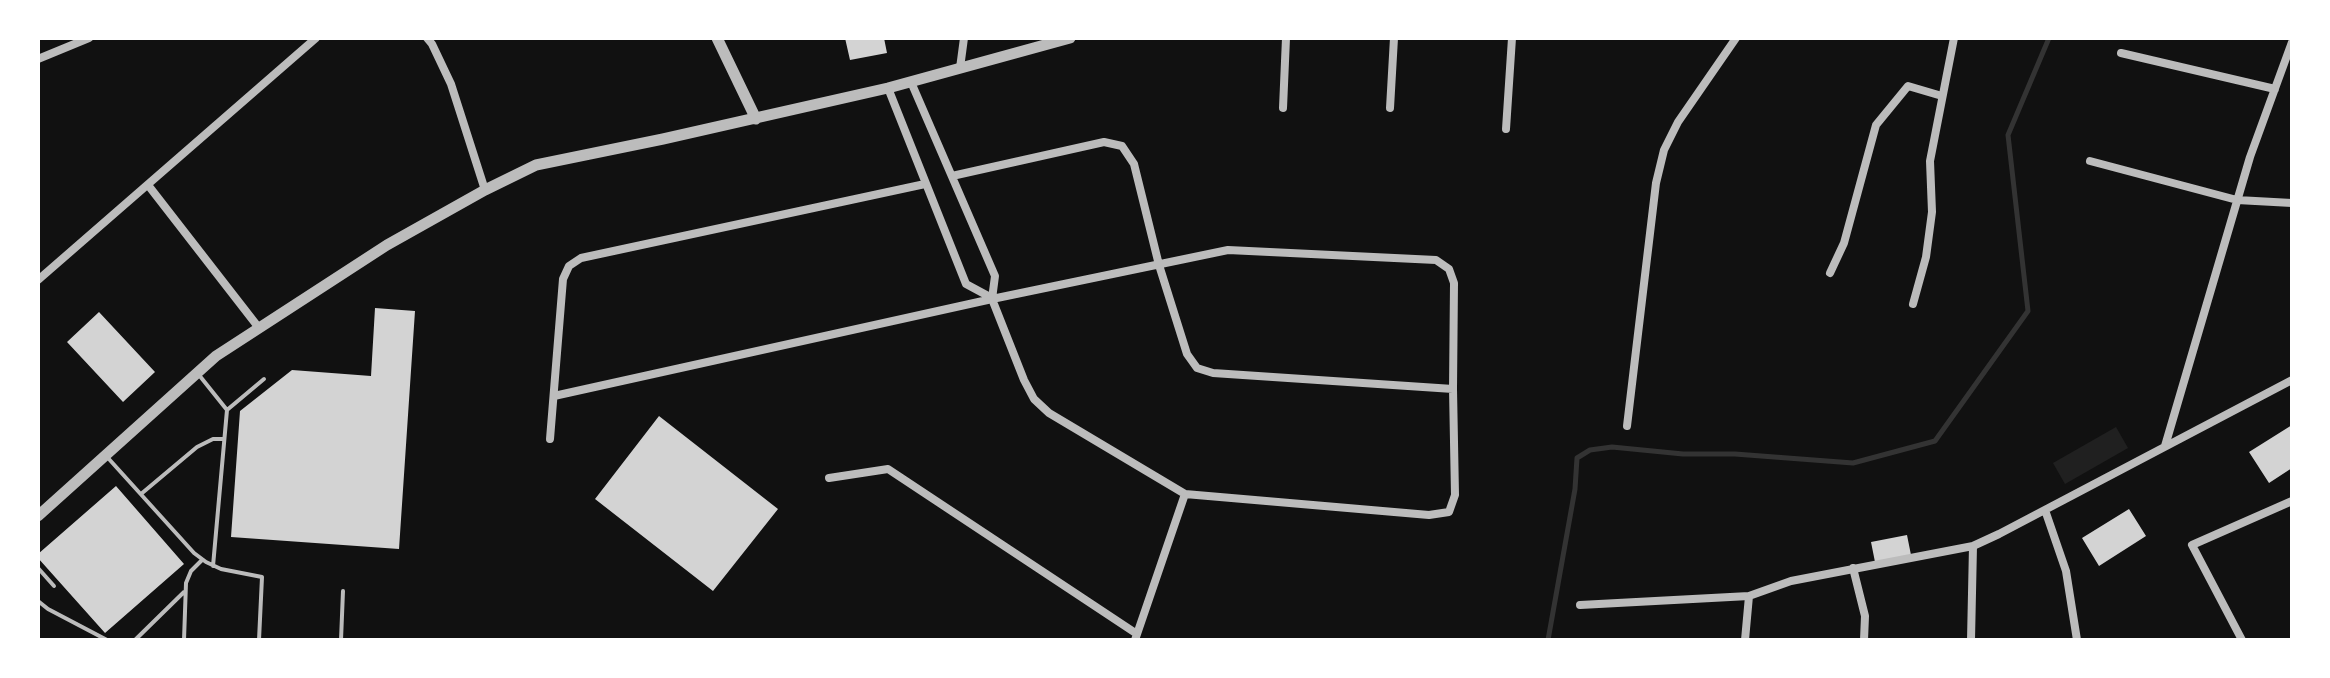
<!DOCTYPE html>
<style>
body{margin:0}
#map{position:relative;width:2330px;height:678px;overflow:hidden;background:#111;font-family:"Nunito Sans",sans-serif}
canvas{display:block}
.frame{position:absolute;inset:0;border:40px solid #fff;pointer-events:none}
</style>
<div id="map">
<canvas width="2330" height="678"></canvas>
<div class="frame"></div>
</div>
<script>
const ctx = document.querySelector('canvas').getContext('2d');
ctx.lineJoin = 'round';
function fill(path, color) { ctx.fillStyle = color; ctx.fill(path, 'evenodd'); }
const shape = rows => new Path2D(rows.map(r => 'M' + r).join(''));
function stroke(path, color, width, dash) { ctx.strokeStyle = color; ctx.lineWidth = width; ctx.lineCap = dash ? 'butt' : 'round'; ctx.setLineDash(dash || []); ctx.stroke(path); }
fill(shape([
 [2116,427,2128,448,2065,484,2053,463]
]), '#202020');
stroke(shape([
 [1548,640,1575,489,1577,458,1590,450,1612,447,1683,454,1735,454,1853,463,1935,441,2028,311,2008,135,2049,38]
]), '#333', 5);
fill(shape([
 [845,38,884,38,887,53,850,60],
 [375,308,415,311,399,549,231,537,240,411,292,370,371,376],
 [99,312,155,372,123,402,67,342],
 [659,416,778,509,713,591,595,499],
 [2292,425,2292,468,2269,483,2249,452],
 [116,486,184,564,105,633,38,558,38,554],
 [2129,509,2146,536,2099,566,2082,538],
 [1907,535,1911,555,1875,562,1871,542]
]), '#d3d3d3');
stroke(shape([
 [199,375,227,410,213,566],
 [227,410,264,379],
 [108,458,194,553,206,562,221,569,262,577,259,640],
 [141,494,197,447,213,439,223,439],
 [38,568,54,586],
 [38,601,48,609,107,640],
 [135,640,184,592],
 [184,640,186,583,191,571,202,560],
 [341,640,343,591]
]), '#bcbcbc', 4);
stroke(shape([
 [427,38,432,44,451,84,485,190],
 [2121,53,2275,89],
 [38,59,89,38],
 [960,68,964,38],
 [888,88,966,284,992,298],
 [1283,108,1286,38],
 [1390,108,1394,38],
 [1506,129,1512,38],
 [2090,161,2237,200,2292,203],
 [952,176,1104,142,1122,146,1134,164,1159,265,1187,354,1197,368,1213,373,1453,389],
 [148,185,259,328],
 [1830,273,1844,243,1876,125,1908,86,1942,96],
 [38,280,316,38],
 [1913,304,1926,257,1932,212,1930,161,1954,38],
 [554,396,992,299,1228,250,1436,260,1449,269,1454,283,1453,389,1455,495,1449,512,1429,515,1185,494,1049,413,1034,399,1024,380,992,299,995,276,911,82],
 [1627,426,1656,183,1664,150,1678,122,1736,38],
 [550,439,563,279,569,266,581,258,925,184],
 [2165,446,2250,157,2292,42],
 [829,478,888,469,1137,634],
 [2045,510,2066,571,2077,640],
 [1853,568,1865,616,1864,640],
 [1580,605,1749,596,1791,581,1973,546,1999,534,2292,380],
 [1135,640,1185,494],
 [1745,640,1749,596],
 [1971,640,1973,546],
 [2242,640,2192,545,2292,501]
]), '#bcbcbc', 8);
stroke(shape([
 [717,38,756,119],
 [38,516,216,356,387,245,485,190,536,165,663,139,888,88,1070,38]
]), '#bcbcbc', 11);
</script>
